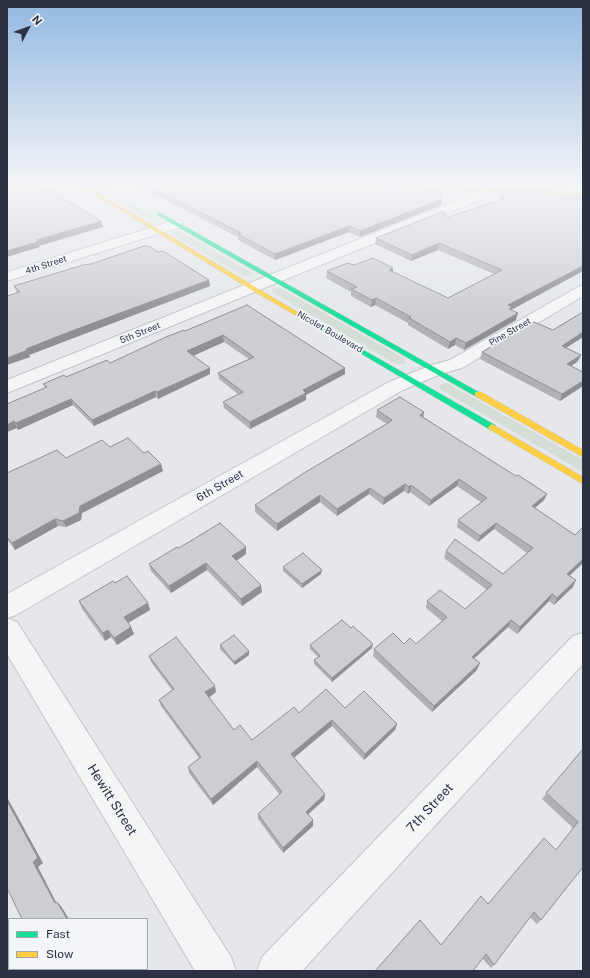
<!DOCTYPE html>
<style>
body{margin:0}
#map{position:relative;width:590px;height:978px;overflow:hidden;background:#e5e7ea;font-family:"Public Sans",sans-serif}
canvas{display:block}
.frame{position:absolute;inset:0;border:8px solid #2c3143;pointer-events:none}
.legend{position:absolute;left:8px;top:918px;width:140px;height:52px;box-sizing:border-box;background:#f4f5f8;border:1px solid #a4a7b0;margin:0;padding:5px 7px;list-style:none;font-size:12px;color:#2c3143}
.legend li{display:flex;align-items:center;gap:8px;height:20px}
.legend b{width:20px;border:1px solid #a4a7b0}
.north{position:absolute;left:8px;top:8px;width:40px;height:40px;-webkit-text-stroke:3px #f4f5f8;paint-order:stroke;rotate:49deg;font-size:11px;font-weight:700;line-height:16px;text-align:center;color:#2c3143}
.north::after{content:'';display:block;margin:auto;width:14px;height:18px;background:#2c3143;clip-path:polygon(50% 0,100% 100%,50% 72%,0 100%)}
</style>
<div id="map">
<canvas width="590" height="978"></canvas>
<div class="frame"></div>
<ul class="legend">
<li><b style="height:5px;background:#16e098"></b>Fast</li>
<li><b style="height:5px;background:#ffcf43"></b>Slow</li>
</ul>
<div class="north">N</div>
</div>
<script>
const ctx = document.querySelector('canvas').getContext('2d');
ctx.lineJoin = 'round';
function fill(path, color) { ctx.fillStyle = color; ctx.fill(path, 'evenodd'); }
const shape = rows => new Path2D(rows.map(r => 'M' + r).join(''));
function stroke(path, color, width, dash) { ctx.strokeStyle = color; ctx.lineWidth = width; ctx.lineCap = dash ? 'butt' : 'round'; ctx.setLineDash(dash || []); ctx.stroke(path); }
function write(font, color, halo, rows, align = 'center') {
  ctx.font = font + ' "Public Sans",sans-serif'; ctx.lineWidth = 3.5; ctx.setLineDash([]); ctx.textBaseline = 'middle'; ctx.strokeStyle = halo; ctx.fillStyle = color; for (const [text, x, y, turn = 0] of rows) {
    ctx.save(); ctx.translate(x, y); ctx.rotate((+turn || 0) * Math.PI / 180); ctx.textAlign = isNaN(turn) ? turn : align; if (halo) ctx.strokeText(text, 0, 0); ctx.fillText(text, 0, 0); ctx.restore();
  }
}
fill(shape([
 [85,183,96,183,161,221,153,222],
 [174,231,180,231,254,274,249,276,244,276,171,234],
 [280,288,405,359,405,361,404,364,396,364,272,292,273,289],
 [447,383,583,460,583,472,440,389,441,384]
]), '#d4ddd6');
const street = shape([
 [484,187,488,188,490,190,480,200,7,393,7,380,472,194,480,188,484,187],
 [176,220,181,221,182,224,181,227,7,281,7,272,176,220],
 [583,285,583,296,462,368,441,374,403,390,16,615,7,618,7,594,389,382,429,366,450,360,578,287,583,285],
 [7,618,17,622,231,957,236,971,195,971,7,654,7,618],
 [583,633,583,664,302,971,257,971,262,957,573,636,583,633]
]);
const fast = shape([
 [157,213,161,213,482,394,481,396,475,396,157,215,157,213],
 [311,320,495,425,496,427,492,430,489,429,309,323,308,322,311,320]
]);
const slow = shape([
 [76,183,81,183,314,322,311,324,309,323,250,289,76,183],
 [409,186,583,193,583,195,407,188,407,187,409,186],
 [475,392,481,392,583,450,583,457,475,396,475,392],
 [492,424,583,477,583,484,489,429,488,427,492,424]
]);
stroke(street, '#c2c4c7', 2);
stroke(fast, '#c2c4c7', 1);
stroke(slow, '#c2c4c7', 1);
fill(street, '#f5f5f6');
fill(fast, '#16e098');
fill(slow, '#ffcf43');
fill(shape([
 [132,183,334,183,442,199,441,205,360,237,349,232,275,260,238,240,238,237],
 [501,190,544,195,583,197,583,271,511,310,516,320,464,350,455,345,448,349,408,325,408,323,375,305,371,307,351,296,351,292,326,278,327,271,354,265,393,272,448,298,494,274,438,250,411,261,375,244,376,238,445,218,501,200,499,196],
 [14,286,210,286,71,339,29,355,30,357,7,365,17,293],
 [247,305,345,368,345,374,306,395,306,400,250,429,224,408,223,402,238,394,219,379,218,373,249,359,224,342,193,356,210,368,210,374,158,399,156,397,94,426,73,405,18,430,17,428,7,432,7,404,45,388,43,384,110,363],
 [583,312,583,337,566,348,578,361,571,366,583,372,583,386,560,401,480,359,482,352,553,330],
 [377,410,423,418,516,476,547,494,544,500,535,508,575,535,583,527,583,563,569,576,573,587,554,605,549,601,517,634,508,627,474,659,477,670,432,712,373,656,374,649,404,644,416,644,442,621,426,608,427,601,465,609,487,590,444,558,446,551,503,574,527,553,494,529,478,542,457,527,458,520,482,503,457,486,429,506,410,492,408,494,404,491,383,505,369,494,337,516,320,502,277,531,255,512,255,505,387,424,376,417],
 [110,447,144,453,161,464,163,471,82,513,81,520,66,527,58,526,15,550,7,539,7,473],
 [179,548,246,554,236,561,262,592,242,606,207,570,171,593,151,571,149,564],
 [283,567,321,574,302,588,283,571],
 [115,583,148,603,150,610,128,623,131,627,134,634,117,645,111,637,105,641,82,609,79,601],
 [351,628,372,648,332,682,314,664,314,660,318,657,310,649,310,645],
 [220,645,249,651,249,655,235,665,220,649],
 [149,656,216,692,209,697,234,730,252,740,299,713,345,708,397,724,395,730,364,760,332,726,294,758,325,794,324,800,308,814,313,826,283,853,258,819,258,814,280,795,257,767,213,805,189,773,188,767,199,758,161,706,159,700,172,690,151,662],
 [583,749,583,867,541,920,537,924,530,917,494,965,491,968,482,958,441,945,488,904,556,850,573,828,542,799]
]), '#afb1b5');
fill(shape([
 [442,199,441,205,360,237,360,231],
 [101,221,103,227,39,246,40,247,7,257,7,251,37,240],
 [349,226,349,232,275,260,275,254],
 [439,243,438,250,411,261,412,255],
 [583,266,583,271,511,310,510,314,508,305],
 [393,268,393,275,389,270],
 [209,280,210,286,71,339,29,355,30,357,7,365,7,358,26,349,69,332],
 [376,298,375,305,371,307,372,300],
 [518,313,516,320,464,350,466,343],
 [583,332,583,337,559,352,562,346],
 [223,335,224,342,188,358,187,351],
 [456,338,455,345,448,349,450,342],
 [581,355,578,361,565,371,567,364],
 [210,368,210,374,158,399,157,392],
 [345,368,345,374,306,395,306,400,250,429,250,422,303,390],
 [583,381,583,386,560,401,562,394],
 [155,391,156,397,94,426,92,420],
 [71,399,73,405,18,430,16,423],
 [424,412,423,419,420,415],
 [14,421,17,428,7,432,7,425],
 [161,464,163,471,82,513,81,520,66,527,63,521,80,506],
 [459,479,457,486,429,506,431,500],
 [405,484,404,491,383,505,384,498],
 [411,485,410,492,408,494,409,487],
 [370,488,369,494,337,516,337,509],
 [547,494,544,500,529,513,532,506],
 [320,495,320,502,277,531,277,524],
 [55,519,58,526,15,550,12,543],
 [496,523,494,529,478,542,480,536],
 [246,547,246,554,233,563,232,556],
 [583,559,583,563,564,581,567,574],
 [206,563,207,570,171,593,169,586],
 [322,570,321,574,302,588,302,584],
 [576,580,573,587,554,605,557,598],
 [261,585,262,592,242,606,241,599],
 [552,594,549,601,517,634,520,627],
 [148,603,150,610,126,624,124,617],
 [511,620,508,627,469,663,472,657],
 [131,627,134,634,117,645,114,638],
 [108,630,111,637,105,641,103,633],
 [373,644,372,648,332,682,332,678],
 [249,651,249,655,235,665,234,662],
 [480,663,477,670,432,712,434,706],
 [215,686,216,692,207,699,205,692],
 [332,720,332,726,291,760,291,754],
 [397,724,395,730,364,760,365,754],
 [257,761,257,767,213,805,211,799],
 [325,794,324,800,305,817,306,812],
 [7,797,43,863,38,867,59,908,55,903,33,862,7,801],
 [313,820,313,826,283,853,283,848],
 [57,902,61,906,69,919,67,919]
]), '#8f9093');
const building = shape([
 [18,183,37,183,101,221,37,240,38,242,7,251,7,185,18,183],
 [142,183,334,183,440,187,442,199,360,231,349,226,275,254,238,234,241,233,142,183],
 [501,190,543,192,544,195,583,197,583,266,508,305,512,307,509,309,518,313,466,343,456,338,450,342,409,318,411,317,376,298,372,300,351,289,357,287,327,271,348,263,354,265,373,258,393,268,389,270,448,298,502,270,439,243,412,255,376,238,444,211,445,218,504,199,501,190],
 [144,246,149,246,158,252,163,251,209,280,69,332,26,349,28,350,7,358,7,296,20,292,14,286,83,265,91,264,144,246],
 [247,305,345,368,303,390,306,393,250,422,223,402,243,392,218,373,254,357,223,335,187,351,210,368,157,392,155,391,92,420,71,399,16,423,14,421,7,425,7,404,47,387,43,384,64,375,66,377,107,360,110,363,166,337,184,330,185,331,247,305],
 [583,312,583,332,562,346,581,355,567,364,583,372,583,381,562,394,482,352,534,322,553,330,583,312],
 [400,397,424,412,420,415,421,416,516,476,518,475,547,494,532,506,575,535,583,527,583,559,567,574,576,580,557,598,552,594,520,627,511,620,472,657,480,663,434,706,374,649,393,633,404,644,410,638,416,644,447,617,427,601,440,590,465,609,492,585,446,551,455,539,503,574,533,548,496,523,480,536,458,520,487,498,459,479,431,500,411,485,409,487,405,484,384,498,370,488,337,509,320,495,277,524,255,505,304,473,388,423,392,420,377,410,400,397],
 [128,438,144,453,148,451,161,464,80,506,79,513,63,521,55,519,12,543,7,537,7,473,57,450,66,458,102,440,110,447,128,438],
 [220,523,246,547,232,556,261,585,241,599,206,563,169,586,149,564,177,547,179,548,220,523],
 [303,553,322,570,302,584,283,567,303,553],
 [127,576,148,603,124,617,131,627,114,638,108,630,103,633,79,601,113,581,115,583,127,576],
 [342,620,351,628,353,626,373,644,332,678,314,660,320,656,310,645,342,620],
 [234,635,249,651,234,662,220,645,234,635],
 [176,637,215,686,205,692,234,730,240,725,252,740,294,707,299,713,326,689,345,708,364,691,397,724,365,754,332,720,291,754,325,794,306,812,313,820,283,848,258,814,282,792,257,761,211,799,188,767,201,757,159,700,174,689,149,656,176,637],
 [583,749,583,867,541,920,534,912,494,965,486,954,473,971,375,971,420,920,441,945,481,896,488,904,544,838,556,850,578,822,546,793,583,749],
 [7,801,38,858,33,862,55,903,57,902,67,919,22,919,7,888,7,801],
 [30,969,93,969,94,971,31,971,30,969]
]);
fill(building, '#ccced2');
stroke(building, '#8f9093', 1);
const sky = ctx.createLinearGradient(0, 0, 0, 320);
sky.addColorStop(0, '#93b8e0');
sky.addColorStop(0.57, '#f3f4f6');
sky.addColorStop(1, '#f3f4f600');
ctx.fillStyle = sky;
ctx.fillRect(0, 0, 590, 320);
write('9px', '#2c3143', '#f4f5f8', [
 ["4th Street",46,265,-18],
 ["Nicolet Boulevard",330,332,30],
 ["Pine Street",510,332,-30],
 ["5th Street",140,333,-22]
]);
write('11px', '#2c3143', '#f4f5f8', [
 ["6th Street",220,486,-30]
]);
write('13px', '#2c3143', '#f4f5f8', [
 ["Hewitt Street",112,800,58],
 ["7th Street",430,808,-47]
]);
</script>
